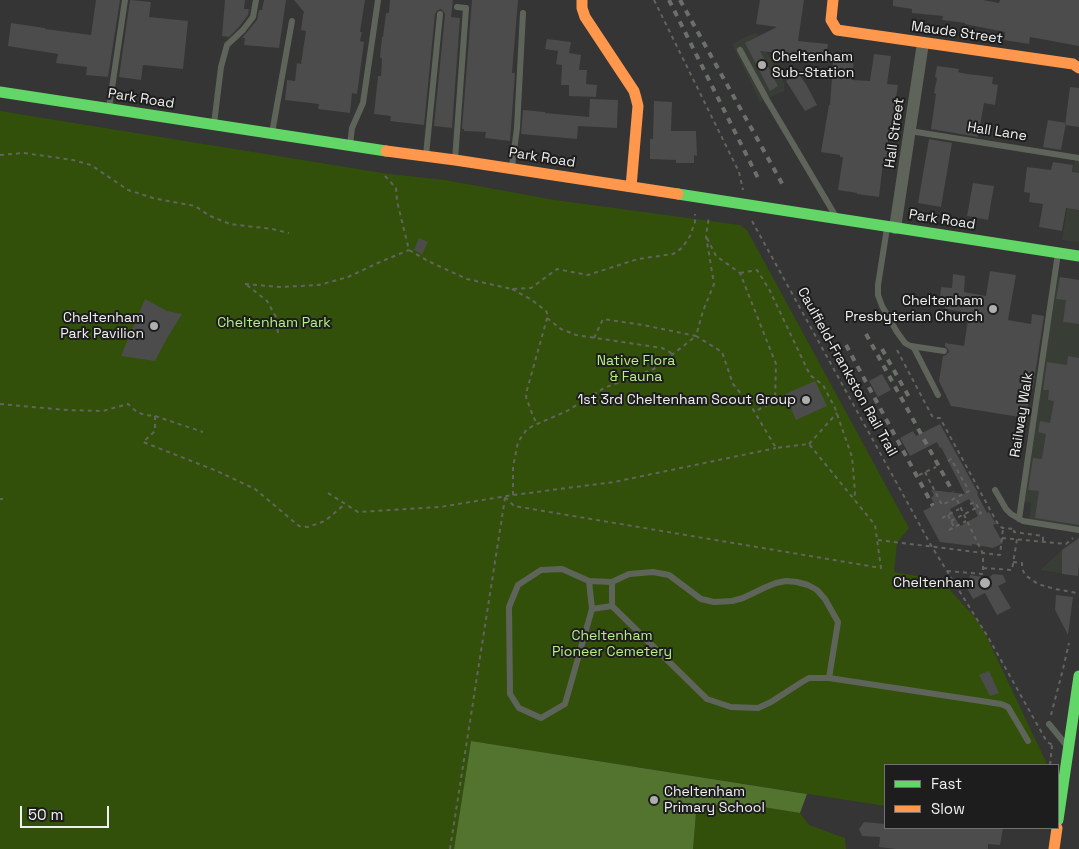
<!DOCTYPE html>
<style>
body{margin:0}
#map{position:relative;width:1079px;height:849px;overflow:hidden;background:#343534;font-family:"Space Grotesk",sans-serif}
canvas{display:block}
.legend{position:absolute;left:884px;top:764px;width:175px;height:65px;box-sizing:border-box;background:#1c1d1c;border:1px solid #707170;margin:0;padding:6px 9px;list-style:none;font-size:15px;color:#eff0ee}
.legend li{display:flex;align-items:center;gap:10px;height:25px}
.legend b{width:25px;border:1px solid #707170}
.scale{position:absolute;left:20px;top:806px;width:89px;height:22px;box-sizing:border-box;border:2px solid #eff0ee;border-top:0;padding-left:6px;font-size:15px;line-height:18px;white-space:nowrap;color:#eff0ee;-webkit-text-stroke:4px #1c1d1c;paint-order:stroke}
</style>
<div id="map">
<canvas width="1079" height="849"></canvas>
<ul class="legend">
<li><b style="height:6px;background:#63d668"></b>Fast</li>
<li><b style="height:6px;background:#ff974d"></b>Slow</li>
</ul>
<div class="scale">50 m</div>
</div>
<script>
const ctx = document.querySelector('canvas').getContext('2d');
ctx.lineJoin = 'round';
function fill(path, color) { ctx.fillStyle = color; ctx.fill(path, 'evenodd'); }
const shape = rows => new Path2D(rows.map(r => 'M' + r).join(''));
function stroke(path, color, width, dash) { ctx.strokeStyle = color; ctx.lineWidth = width; ctx.lineCap = dash ? 'butt' : 'round'; ctx.setLineDash(dash || []); ctx.stroke(path); }
function write(font, color, halo, rows, align = 'center') {
  ctx.font = font + ' "Space Grotesk",sans-serif'; ctx.lineWidth = 4; ctx.setLineDash([]); ctx.textBaseline = 'middle'; ctx.strokeStyle = halo; ctx.fillStyle = color; for (const [text, x, y, turn = 0] of rows) {
    ctx.save(); ctx.translate(x, y); ctx.rotate((+turn || 0) * Math.PI / 180); ctx.textAlign = isNaN(turn) ? turn : align; if (halo) ctx.strokeText(text, 0, 0); ctx.fillText(text, 0, 0); ctx.restore();
  }
}
fill(shape([
 [756,32,784,83,784,91,760,102,732,44],
 [1075,160,1079,160,1079,242,1062,240],
 [1058,277,1079,280,1079,528,1029,520,1031,503,1023,501],
 [1075,541,1079,542,1079,562,1078,576,1040,570,1062,550]
]), '#383d36');
fill(shape([
 [0,111,389,174,445,180,555,200,740,225,747,230,909,528,897,543,894,572,941,580,978,621,985,633,1046,762,1046,765,885,765,885,806,471,741,454,849,0,849],
 [710,805,758,806,800,813,809,825,845,838,846,849,693,849,696,813]
]), '#32500a');
fill(shape([
 [471,741,807,794,800,813,757,806,710,805,696,813,693,849,454,849]
]), '#52742f');
fill(shape([
 [96,0,120,0,108,77,86,75,87,67,56,63,58,54,8,46,11,23,45,28,45,29,91,35],
 [130,0,151,2,149,17,188,21,183,69,143,65,141,80,119,77],
 [225,0,245,0,244,9,249,9,248,15,239,27,229,37,222,36],
 [264,0,286,0,279,48,244,45,245,38,242,38,257,20,259,10,262,10],
 [294,0,365,0,360,32,362,32,360,41,364,42,357,94,352,93,350,113,318,109,319,104,285,100,287,80,295,81,297,63,301,64,306,31,301,30,303,15,304,12],
 [390,0,453,0,451,17,460,18,452,128,434,126,445,14,444,12,441,9,438,10,435,14,424,125,390,121,391,116,374,114,378,76,381,76,382,59,380,57,382,37,383,37,386,13,389,13],
 [472,0,518,0,512,73,515,73,510,141,485,138,486,132,464,131,464,129,462,129],
 [760,0,804,0,798,41,828,44,827,52,854,55,852,80,870,81,874,54,891,56,887,84,898,85,891,131,889,131,886,163,883,162,879,197,857,194,857,193,838,190,843,157,840,157,840,155,821,152,829,105,830,105,833,63,813,61,818,57,760,51,778,86,770,91,745,43,777,27,756,24],
 [893,0,983,0,999,3,1000,0,1079,0,1079,46,1030,37,1029,44,1004,40,1005,32,965,24,965,23,942,20,943,16,912,13,912,9,893,6],
 [547,39,571,42,569,53,581,55,579,70,587,70,586,84,597,85,596,97,569,96,569,85,561,85,562,65,556,64,558,51,545,49],
 [937,66,959,69,958,72,967,74,993,77,992,84,998,85,995,105,984,103,978,137,931,129,936,94,934,93,937,78,935,77],
 [797,72,806,84,817,105,805,111,786,81],
 [1070,87,1079,88,1079,127,1065,125],
 [590,99,618,100,617,128,578,126,577,139,521,134,523,110,545,112,545,113,589,117],
 [654,101,672,102,671,131,696,131,697,156,694,155,694,163,676,163,676,160,650,159,650,139,653,139],
 [1048,120,1066,123,1061,150,1043,147],
 [929,139,952,143,941,207,918,203],
 [1053,162,1073,165,1072,172,1079,173,1079,210,1066,208,1062,231,1039,227,1043,204,1029,202,1030,193,1024,192,1027,167,1051,170],
 [973,183,994,186,988,220,967,216],
 [419,238,428,242,422,254,414,250],
 [990,271,1016,275,1008,320,1031,324,1032,314,1044,316,1033,388,1031,388,1026,418,951,406,939,381,943,356,946,355,949,352,948,349,945,346,945,343,964,346,969,313,945,309,947,298,940,298,941,287,952,288,953,274,965,276,964,292,986,296],
 [1060,277,1079,280,1079,324,1063,322,1066,300,1056,299],
 [145,299,167,311,182,314,167,338,155,361,121,356],
 [1068,356,1079,358,1079,525,1035,518,1039,491,1028,490,1033,458,1042,459,1046,434,1038,432,1040,421,1050,423,1054,401,1048,400,1049,390,1043,390,1047,362,1067,365],
 [882,374,891,390,878,397,869,381],
 [815,381,827,406,796,420,785,394],
 [940,424,978,493,977,494,987,513,989,512,996,524,993,525,1003,543,993,548,972,544,972,546,940,542,923,511,935,505,931,498,934,495,931,490,965,494,941,447,940,448,937,442,910,456,900,438,913,431,916,436],
 [969,499,978,516,960,526,950,509],
 [1079,538,1079,562,1078,576,1062,574,1062,550],
 [993,574,1003,575,1006,582,998,586,1011,608,997,615,985,593,973,599,967,588,970,575,989,578],
 [1056,595,1073,597,1068,635,1055,610],
 [989,671,999,693,990,696,979,675],
 [864,822,885,824,885,828,1003,828,1000,845,988,844,988,849,896,849,879,847,880,837,862,836,859,829]
]), '#4b4c4b');
stroke(shape([
 [654,0,739,172,743,190],
 [0,155,24,153,73,160,91,165,128,190,153,198,195,206,210,216,230,224,272,229,289,233],
 [385,176,396,188,397,201,409,250,430,262,467,279,512,289,531,288,557,269,588,275,638,259,673,254,682,248,690,236,695,222,695,214],
 [752,221,932,547,988,637,1047,742,1055,746],
 [707,238,716,256,740,273,776,364,775,401,754,412],
 [740,273,757,270,769,289,810,375,823,385,835,408,852,457,855,492,854,500],
 [245,284,280,287,319,285,348,277,380,262,409,250],
 [247,285,267,301,276,317,278,333],
 [512,289,532,300,546,311,548,315,527,390,526,397,533,416,537,424],
 [547,318,561,329,576,335,662,348,673,354],
 [594,338,603,319,643,325,696,336],
 [897,350,932,416,936,418,940,418,999,526,1003,528,1014,529],
 [0,404,66,410,103,411,128,404,137,412,145,415,155,416,155,431,143,442,217,471,255,489,299,526,308,527,325,521,345,504],
 [155,416,203,432],
 [809,444,837,413],
 [925,472,942,505,969,491,951,459,947,462],
 [919,475,936,467],
 [328,493,358,512,440,507,513,495,614,482,776,448],
 [513,495,513,467,518,442,527,429,537,424,567,411,604,388,654,369,696,336],
 [505,497,514,506,881,568,875,525,809,444,776,448,751,406,733,384,722,352,696,336,703,311,714,284,706,236,709,216],
 [0,499,3,499],
 [970,504,975,502,981,513,976,515],
 [948,515,954,527],
 [942,518,959,509],
 [951,521,978,507],
 [949,530,966,521],
 [1014,530,1014,532,1043,536,1043,542],
 [1002,538,1066,544,1073,538],
 [878,540,1000,555,1003,528],
 [1013,562,1022,563,1022,568,1025,575,1038,584,1055,589,1077,593],
 [983,568,1012,570,1017,539],
 [947,571,983,574,983,554,956,498],
 [1051,715,1063,669,1069,643],
 [1050,765,1052,745],
 [450,849,505,498]
]), '#61655e', 2, [4, 4]);
stroke(shape([
 [740,50,767,100,835,215],
 [109,108,125,0],
 [214,124,221,67,227,45,243,30,253,17,256,0],
 [910,131,1079,158],
 [272,133,292,21],
 [350,145,352,128,363,103,378,0],
 [426,155,440,14],
 [455,160,466,8,457,7],
 [512,166,517,128,523,13],
 [887,228,878,285,878,295,882,306,897,332,905,343,914,348,938,395],
 [911,346,944,351],
 [995,490,1006,509,1011,514,1023,521,1079,530],
 [1019,519,1058,253],
 [589,581,592,609],
 [612,582,612,606],
 [829,678,838,622,825,599,817,590,808,585,797,582,786,581,776,583,766,587,743,598,732,601,714,602,701,599,669,575,653,572,629,574,612,582,589,581,562,569,541,570,518,585,509,607,510,694,519,708,541,718,565,704,592,609,612,606,707,699,731,707,758,708,771,702,802,682,809,678,829,678,1001,704,1008,707,1028,741],
 [1049,724,1067,746]
]), '#5f645b', 6);
stroke(shape([
 [895,228,923,43]
]), '#5f645b', 12);
stroke(shape([
 [0,92,386,151],
 [678,194,1079,256],
 [1058,820,1079,676]
]), '#63d668', 11);
stroke(shape([
 [582,0,582,8,585,17,634,91,636,98,638,106,631,187],
 [833,0,831,20,837,30,1073,64,1079,68],
 [386,151,455,160,678,194],
 [1054,849,1057,828]
]), '#ff974d', 11);
stroke(shape([
 [669,0,759,180],
 [680,0,784,187],
 [866,334,953,492],
 [846,345,933,506],
 [882,349,909,397]
]), '#6c706a', 4, [6, 6]);
for (const [x, y, r, color] of [
 [762,65,5,"#aeafad"],
 [993,309,5,"#aeafad"],
 [154,326,5,"#aeafad"],
 [806,400,5,"#aeafad"],
 [985,583,6,"#aeafad"],
 [654,800,5,"#aeafad"]
]) { const dot = new Path2D(); dot.arc(x, y, r, 0, 2 * Math.PI); ctx.fillStyle = color; ctx.fill(dot); stroke(dot, '#1c1d1c', 2); }
write('14px', '#eff0ee', '#1c1d1c', [
 ["Maude Street",957,33,8],
 ["Park Road",141,99,9],
 ["Hall Lane",997,132,9],
 ["Hall Street",895,133,-82],
 ["Park Road",542,158,9],
 ["Park Road",942,220,9],
 ["Caulfield-Frankston Rail Trail",847,372,61],
 ["Railway Walk",1022,415,-81]
]);
write('14px', '#eff0ee', '#1c1d1c', [
 ["Cheltenham",772,57,"left"],
 ["Sub-Station",772,73,"left"],
 ["Cheltenham",983,301],
 ["Presbyterian Church",983,317],
 ["Cheltenham",144,318],
 ["Park Pavilion",144,334],
 ["1st 3rd Cheltenham Scout Group",796,400],
 ["Cheltenham",974,583],
 ["Cheltenham",664,792,"left"],
 ["Primary School",664,808,"left"]
], 'right');
write('14px', '#b7ef84', '#1c1d1c', [
 ["Cheltenham Park",274,323],
 ["Native Flora",636,361],
 ["& Fauna",636,377],
 ["Cheltenham",612,636],
 ["Pioneer Cemetery",612,652]
]);
</script>
